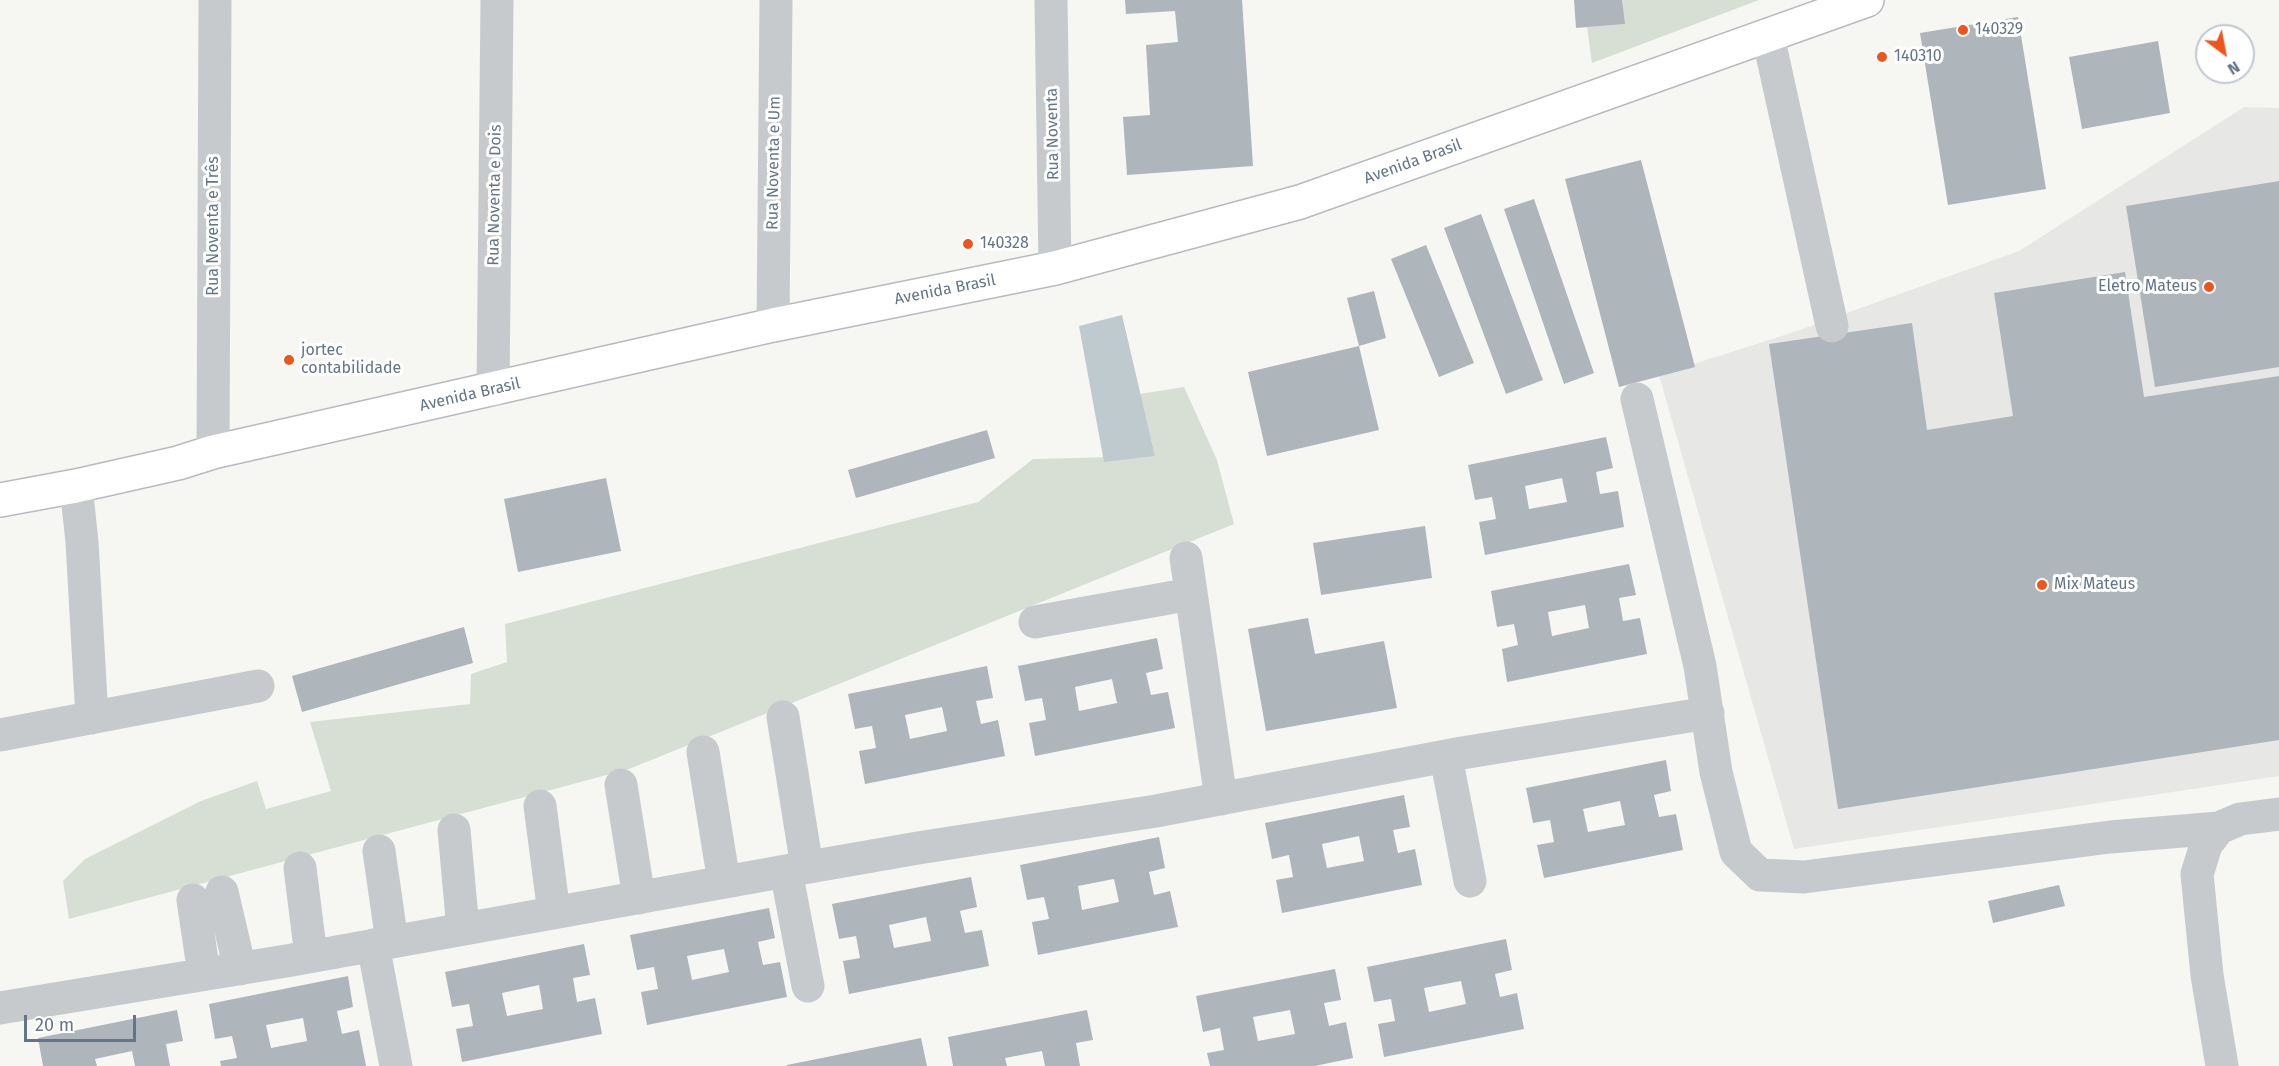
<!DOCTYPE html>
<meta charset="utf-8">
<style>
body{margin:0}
#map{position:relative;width:2279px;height:1066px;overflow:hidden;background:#f6f7f3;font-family:"Fira Sans",sans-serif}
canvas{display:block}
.north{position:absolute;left:2195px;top:24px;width:60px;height:60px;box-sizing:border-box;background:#fff;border:2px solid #c1c8cf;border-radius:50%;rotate:148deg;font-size:16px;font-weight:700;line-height:24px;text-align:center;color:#647586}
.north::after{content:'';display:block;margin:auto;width:21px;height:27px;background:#ee551c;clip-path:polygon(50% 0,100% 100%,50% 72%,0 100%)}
.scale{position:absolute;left:24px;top:1015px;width:112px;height:27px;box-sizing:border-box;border:3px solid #647586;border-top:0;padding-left:8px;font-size:18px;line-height:21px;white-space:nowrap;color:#647586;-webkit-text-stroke:4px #fff;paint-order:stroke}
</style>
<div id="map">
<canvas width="2279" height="1066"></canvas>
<div class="north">N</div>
<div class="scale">20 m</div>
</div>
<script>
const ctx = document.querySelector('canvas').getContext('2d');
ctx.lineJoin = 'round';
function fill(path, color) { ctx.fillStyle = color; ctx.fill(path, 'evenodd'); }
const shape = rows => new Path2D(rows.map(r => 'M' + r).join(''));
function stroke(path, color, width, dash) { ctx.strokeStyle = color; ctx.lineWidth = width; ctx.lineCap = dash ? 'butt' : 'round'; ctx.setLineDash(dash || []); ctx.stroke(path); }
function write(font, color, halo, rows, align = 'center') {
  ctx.font = font + ' "Fira Sans",sans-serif'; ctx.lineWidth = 6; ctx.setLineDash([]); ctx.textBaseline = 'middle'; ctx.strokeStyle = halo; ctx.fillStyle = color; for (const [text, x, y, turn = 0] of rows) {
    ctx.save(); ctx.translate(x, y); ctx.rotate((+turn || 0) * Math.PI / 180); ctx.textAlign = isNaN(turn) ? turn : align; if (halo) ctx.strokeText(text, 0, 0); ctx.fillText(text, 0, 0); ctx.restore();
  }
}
fill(shape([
 [2244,107,2279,108,2279,776,1794,849,1659,375,1794,332,2019,251]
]), '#e7e8e6');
fill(shape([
 [1622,0,1759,0,1592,63,1587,27,1624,24],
 [1184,387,1217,460,1234,524,629,769,69,919,63,881,85,859,201,801,257,781,266,809,331,791,310,722,470,704,471,674,507,662,505,624,978,502,1033,459,1155,456,1140,394]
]), '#d7dfd4');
fill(shape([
 [1122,315,1155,456,1104,462,1079,326]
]), '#bfcacf');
fill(shape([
 [1125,0,1242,0,1253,166,1127,175,1123,117,1150,115,1146,45,1178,42,1175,11,1126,14],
 [1574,0,1622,0,1625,24,1576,28],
 [2018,17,2046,189,1948,205,1920,33],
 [2158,41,2170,113,2082,129,2069,57],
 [1641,160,1695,367,1619,387,1565,179],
 [2279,181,2279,367,2155,387,2126,206],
 [1534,199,1594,373,1564,384,1504,209],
 [1481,214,1543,380,1506,394,1444,228],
 [1426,245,1474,363,1439,377,1391,259],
 [2125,272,2144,397,2279,376,2279,740,1838,809,1769,344,1912,323,1927,430,2013,416,1994,293],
 [1374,291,1386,338,1359,346,1379,430,1267,456,1248,372,1359,346,1347,298],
 [987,430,995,458,856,498,848,470],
 [1606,437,1613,468,1596,472,1600,494,1618,491,1624,527,1485,555,1479,522,1496,519,1492,497,1475,500,1468,465],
 [1562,478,1567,502,1529,509,1525,486],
 [606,478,621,551,518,572,504,499],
 [1425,526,1432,578,1321,595,1313,543],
 [1629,564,1636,595,1619,598,1623,621,1640,618,1647,654,1507,682,1502,649,1518,645,1514,624,1497,627,1491,591],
 [1585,605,1589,628,1552,636,1548,612],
 [1308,618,1315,654,1384,641,1397,708,1266,731,1248,629],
 [464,627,473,663,302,712,292,676],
 [1157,638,1163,669,1146,673,1151,695,1168,692,1175,728,1035,756,1029,723,1046,720,1042,698,1025,701,1018,666],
 [1112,679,1117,703,1079,711,1075,687],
 [987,666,993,698,976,701,981,724,998,720,1005,756,865,784,859,751,876,748,872,726,855,729,848,694],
 [942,707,947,731,910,739,905,715],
 [1666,760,1671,791,1654,795,1659,817,1676,814,1683,850,1544,878,1537,845,1554,842,1550,820,1533,823,1526,788],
 [1620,801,1625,825,1588,832,1583,809],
 [1404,795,1410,827,1393,830,1398,853,1415,849,1422,885,1282,913,1276,880,1293,877,1289,855,1272,859,1265,823],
 [1359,836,1364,861,1327,868,1322,844],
 [1159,837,1165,868,1149,872,1154,895,1170,891,1178,927,1038,955,1032,922,1049,919,1044,897,1027,900,1020,865],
 [1114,879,1119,902,1082,910,1078,886],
 [971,877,977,907,960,911,965,933,982,930,989,966,849,994,843,961,860,958,856,936,839,939,832,904],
 [926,917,931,941,894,948,889,925],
 [2059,885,2065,906,1993,923,1988,901],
 [769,908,775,938,758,942,763,965,780,962,787,997,647,1025,641,992,658,989,654,967,637,970,630,935],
 [724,949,729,972,692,980,687,956],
 [1506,939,1512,970,1495,974,1500,997,1517,993,1524,1029,1384,1057,1378,1024,1395,1021,1391,999,1374,1002,1367,967],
 [1461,981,1466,1004,1429,1012,1424,988],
 [584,944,590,975,573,978,577,1002,595,998,602,1034,462,1062,456,1029,473,1026,469,1004,452,1007,445,972],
 [539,985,543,1009,507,1016,502,993],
 [1335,969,1341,1000,1324,1003,1329,1026,1346,1022,1353,1058,1315,1066,1210,1066,1207,1053,1224,1050,1220,1028,1203,1032,1196,996],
 [1290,1010,1295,1034,1258,1041,1253,1017],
 [348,976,353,1007,337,1011,342,1034,359,1030,366,1066,221,1066,220,1061,237,1058,232,1036,215,1039,209,1004],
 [303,1018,307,1041,271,1048,266,1025],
 [177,1010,183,1041,166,1044,170,1066,135,1066,132,1051,95,1059,97,1066,43,1066,38,1038],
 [1087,1010,1093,1040,1076,1043,1080,1066,1045,1066,1042,1051,1005,1058,1007,1066,953,1066,948,1037],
 [921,1038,927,1066,787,1066,787,1065]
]), '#aeb5bb');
const major = shape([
 [0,500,76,486,178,463,213,452,773,325,1055,268,1300,202,1867,0]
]);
stroke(major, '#b7bbbf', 36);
stroke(shape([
 [1051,0,1055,268],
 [1768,36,1832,326],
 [773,325,776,0],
 [493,390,497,0],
 [1637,399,1700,666,1716,772,1736,852,1760,875,1804,877,2110,837,2219,828],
 [213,452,215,0],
 [76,486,82,542,92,718],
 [1186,558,1221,799],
 [1035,622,1191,594],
 [783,717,807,867],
 [0,735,258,686],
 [703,752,724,882],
 [1446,757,1470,881],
 [621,785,639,898],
 [540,806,554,913],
 [454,830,463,929],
 [379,851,392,942],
 [300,868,311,956],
 [786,871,808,986],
 [222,892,240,969],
 [193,900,204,974],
 [373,945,396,1066],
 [0,1008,292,960,786,871,918,848,1156,811,1462,753,1708,713],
 [2222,1066,2207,975,2197,874,2206,845,2219,828,2240,819,2279,814]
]), '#c6cacd', 33);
stroke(major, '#fff', 33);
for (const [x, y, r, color] of [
 [1963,30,6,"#ee551c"],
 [1882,57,6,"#ee551c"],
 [968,244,6,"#ee551c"],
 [2209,287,6,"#ee551c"],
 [289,360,6,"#ee551c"],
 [2042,585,6,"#ee551c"]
]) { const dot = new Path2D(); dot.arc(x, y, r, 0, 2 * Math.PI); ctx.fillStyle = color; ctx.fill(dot); stroke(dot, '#fff', 2); }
write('16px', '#647586', '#fff', [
 ["140329",1975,30],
 ["140310",1894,57],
 ["140328",980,244],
 ["Eletro Mateus",2197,287,"right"],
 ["jortec",301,351],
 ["contabilidade",301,369],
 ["Mix Mateus",2054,585]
], 'left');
write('16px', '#647586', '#fff', [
 ["Rua Noventa",1053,134,-91],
 ["Avenida Brasil",1413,162,-20],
 ["Rua Noventa e Um",774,163,-89],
 ["Rua Noventa e Dois",495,195,-89],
 ["Rua Noventa e Três",214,226,-90],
 ["Avenida Brasil",945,290,-11],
 ["Avenida Brasil",470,395,-13]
]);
</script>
